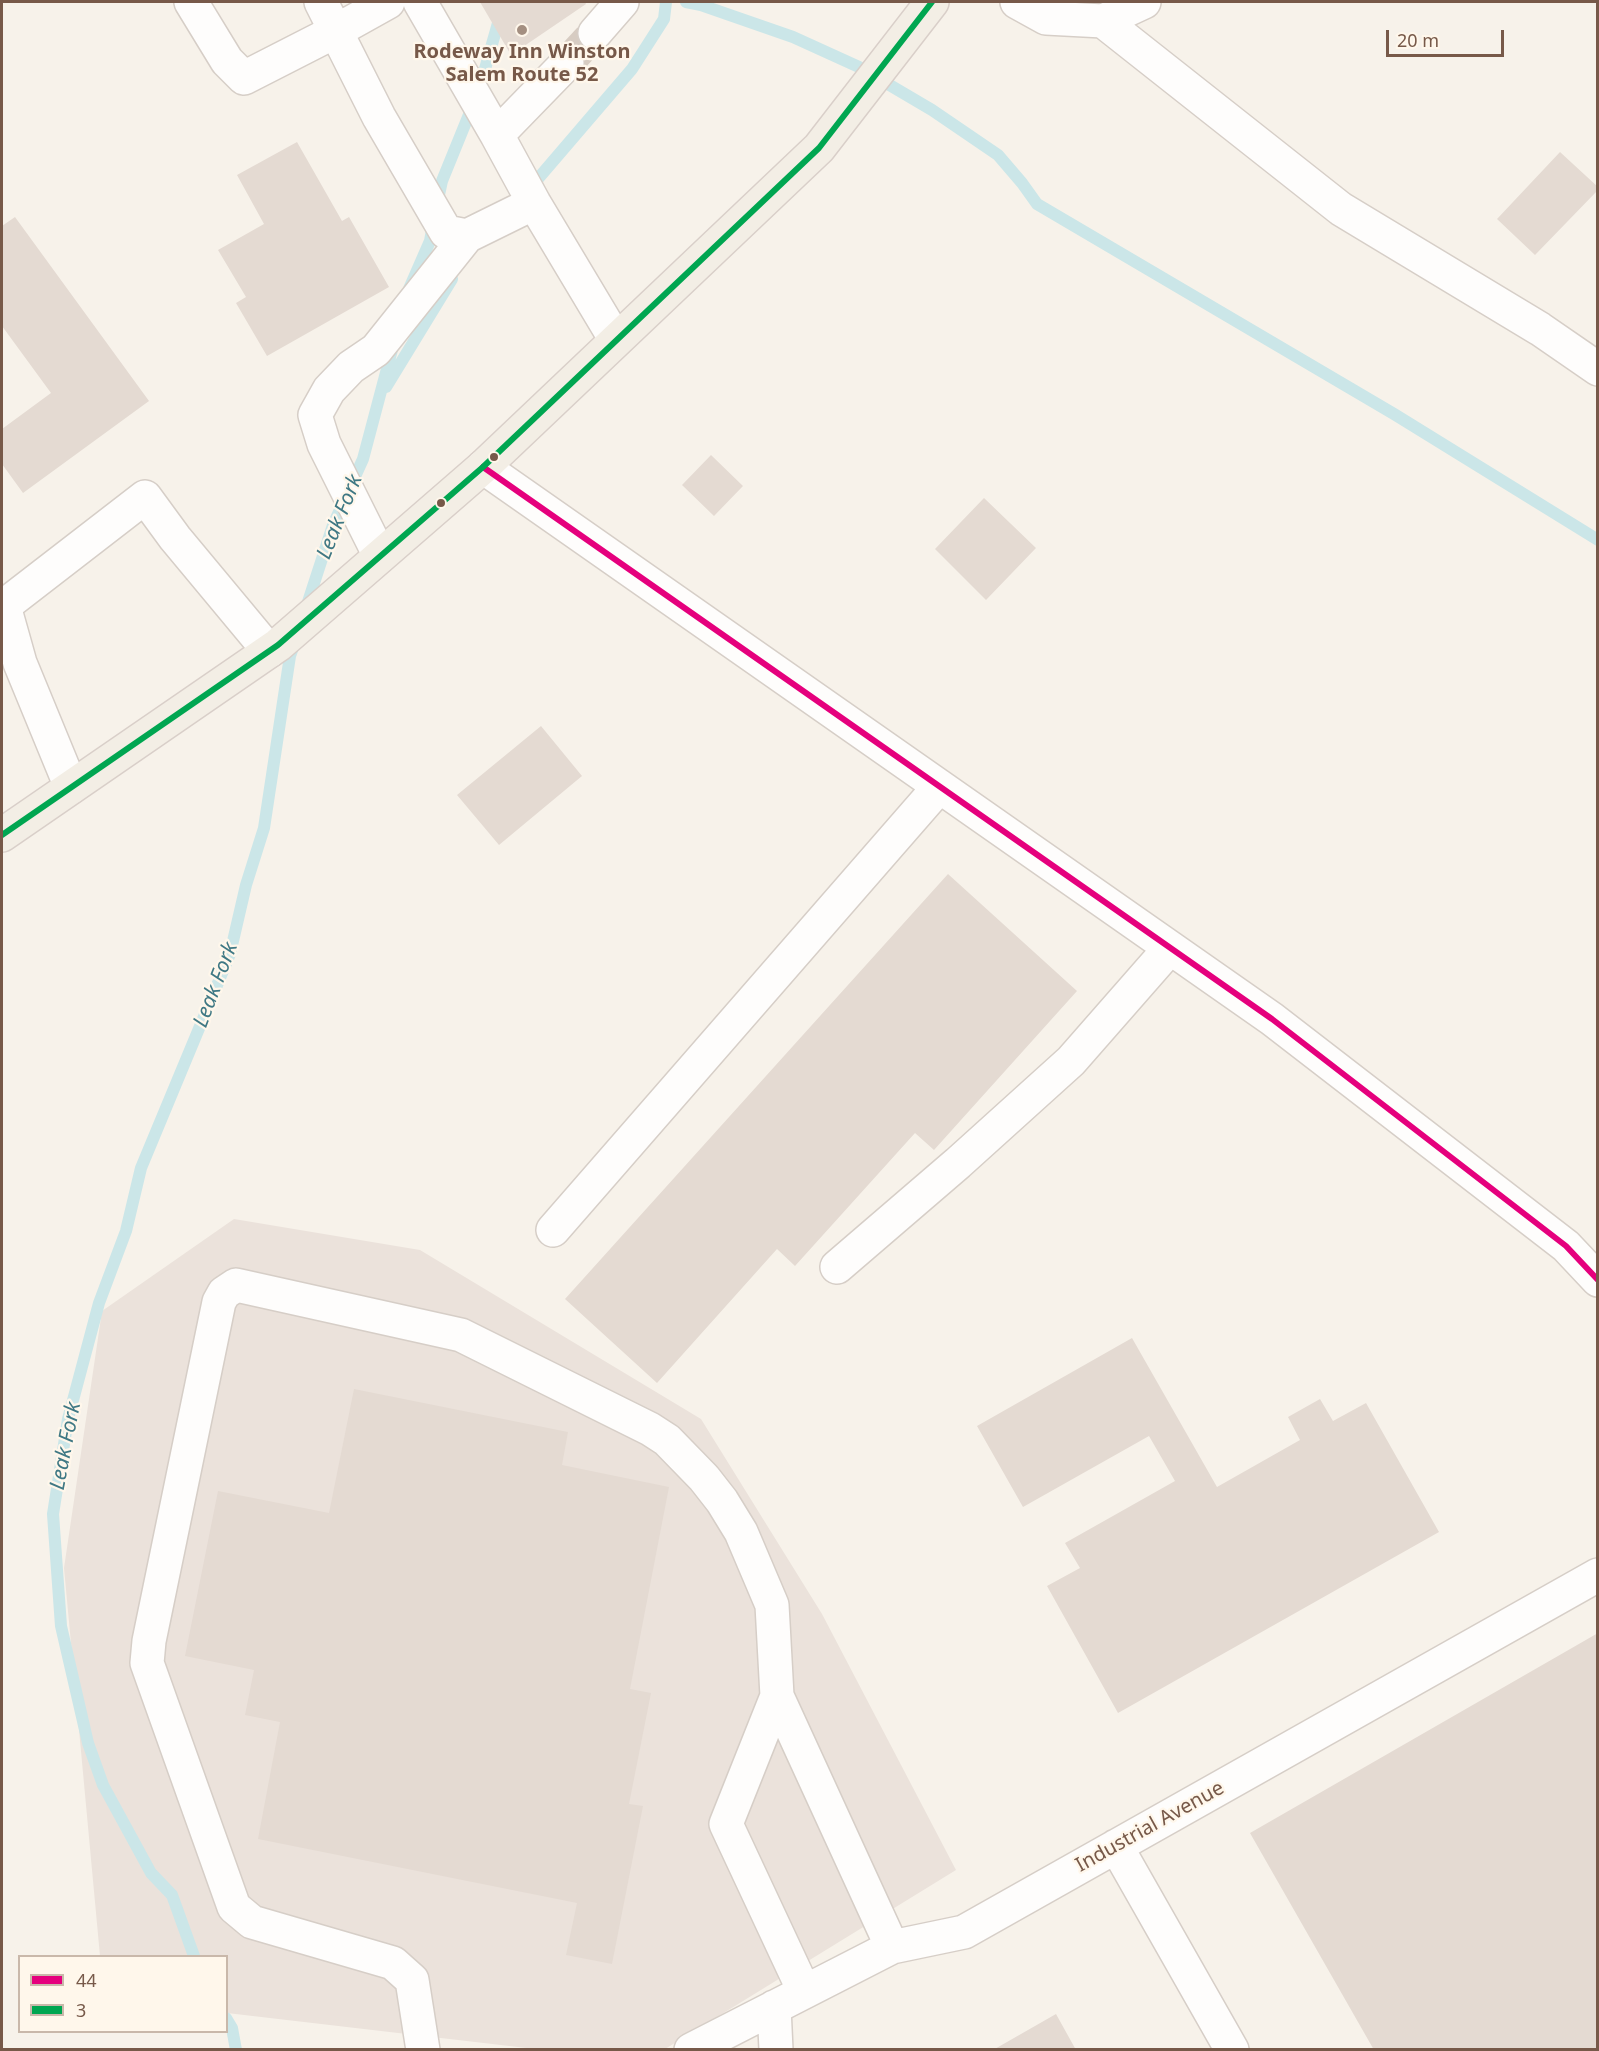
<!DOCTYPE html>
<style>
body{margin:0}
#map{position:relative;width:1599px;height:2051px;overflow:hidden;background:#f7f2ea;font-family:"Noto Sans",sans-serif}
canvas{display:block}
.frame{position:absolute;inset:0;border:3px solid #775949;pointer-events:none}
.legend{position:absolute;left:18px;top:1955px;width:210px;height:78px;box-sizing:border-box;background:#fff7eb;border:2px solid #c9b8aa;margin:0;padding:8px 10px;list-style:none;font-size:18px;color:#775949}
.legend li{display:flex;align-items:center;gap:12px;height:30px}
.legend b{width:30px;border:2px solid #c9b8aa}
.scale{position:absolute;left:1386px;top:30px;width:118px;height:27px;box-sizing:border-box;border:3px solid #775949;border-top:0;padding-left:8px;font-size:18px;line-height:21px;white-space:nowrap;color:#775949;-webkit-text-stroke:4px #fff7eb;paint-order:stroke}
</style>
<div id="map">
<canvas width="1599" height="2051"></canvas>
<div class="frame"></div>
<ul class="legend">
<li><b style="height:8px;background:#e5007d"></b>44</li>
<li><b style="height:8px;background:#00a651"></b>3</li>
</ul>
<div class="scale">20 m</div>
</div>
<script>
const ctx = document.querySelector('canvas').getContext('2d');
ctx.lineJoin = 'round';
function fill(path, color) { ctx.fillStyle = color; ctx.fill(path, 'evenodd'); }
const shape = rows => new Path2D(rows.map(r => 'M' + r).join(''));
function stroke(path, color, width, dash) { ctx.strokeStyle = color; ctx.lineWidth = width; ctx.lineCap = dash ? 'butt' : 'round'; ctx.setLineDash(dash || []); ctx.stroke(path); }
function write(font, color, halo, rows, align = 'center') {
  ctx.font = font + ' "Noto Sans",sans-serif'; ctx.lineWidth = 4.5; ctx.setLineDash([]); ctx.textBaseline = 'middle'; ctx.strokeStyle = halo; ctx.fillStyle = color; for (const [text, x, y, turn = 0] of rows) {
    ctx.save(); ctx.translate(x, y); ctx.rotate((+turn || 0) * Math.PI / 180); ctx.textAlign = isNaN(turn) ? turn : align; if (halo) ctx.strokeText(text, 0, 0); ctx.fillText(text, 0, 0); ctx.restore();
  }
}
fill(shape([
 [234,1219,420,1250,701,1419,822,1614,956,1870,665,2049,535,2049,227,2013,226,1956,100,1956,64,1568,102,1311]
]), '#ebe2db');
stroke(shape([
 [686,2,701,5,793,37,859,67,932,110,998,155,1022,183,1037,204,1394,414,1598,540],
 [530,188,632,69,664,19,666,2],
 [437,204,442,181,479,90,504,2],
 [409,289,430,241,433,224],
 [386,387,452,279],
 [306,608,333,525,363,459,393,346],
 [194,1956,172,1895,151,1873,103,1785,88,1743,61,1626,53,1514,68,1419,99,1303,126,1231,141,1168,230,954,246,885,264,828,290,656,295,642],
 [226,2018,232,2028,236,2050]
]), '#cbe6e8', 12);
fill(shape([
 [480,2,585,2,586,4,511,55],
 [297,142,342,221,349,217,389,287,267,356,236,303,246,297,218,250,264,224,237,175],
 [1560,152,1598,187,1598,190,1535,255,1497,219],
 [15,217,149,401,23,493,2,464,2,429,51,393,2,326,2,226],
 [711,455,743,486,714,516,682,485],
 [984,498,1036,548,986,600,935,549],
 [541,726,582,776,499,845,457,795],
 [948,874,1077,991,934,1150,915,1133,795,1266,777,1249,657,1383,565,1299],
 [1132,1338,1217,1487,1300,1440,1288,1417,1320,1399,1333,1421,1366,1403,1439,1532,1118,1713,1047,1586,1080,1568,1065,1543,1175,1481,1149,1436,1023,1507,977,1426],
 [354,1389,568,1432,562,1465,669,1487,630,1689,651,1693,629,1804,643,1806,612,1964,566,1955,577,1903,258,1839,280,1722,245,1715,254,1670,185,1656,218,1491,329,1513],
 [1598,1633,1598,2050,1374,2050,1250,1833],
 [1056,2014,1076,2050,993,2050]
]), '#e4dad2');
stroke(shape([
 [567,63,595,33]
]), '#d7ccc2', 33, [33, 16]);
const minor = shape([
 [191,2,227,61,244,78,336,31,388,2],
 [321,2,379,117,446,232,467,236,534,203],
 [420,2,497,135],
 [1017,2,1046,18,1103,21,1144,2],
 [1103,21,1341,209,1540,329,1598,369],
 [595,33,622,2],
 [567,63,497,135,534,203,616,340],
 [483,467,1272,1019,1566,1246,1598,1280],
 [380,556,324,444,315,415,329,390,351,367,376,350,467,236],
 [71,787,20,663,4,606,145,497,175,538,269,651],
 [553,1230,939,787],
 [837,1267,958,1163,1071,1061,1170,948],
 [1116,1846,1232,2050],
 [804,1991,726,1824,777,1696,892,1947],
 [774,2007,776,2050],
 [423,2050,412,1980,393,1963,252,1922,234,1907,147,1663,149,1641,219,1302,224,1293,236,1285,461,1335,650,1429,667,1440,704,1478,722,1501,741,1532,772,1605,777,1696],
 [691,2050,892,1947,964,1932,1598,1575]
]);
const major = shape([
 [2,835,278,645,483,467,819,148,932,2]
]);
stroke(minor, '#d6cec7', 36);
stroke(major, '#d9cfc9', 36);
stroke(minor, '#fefdfc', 33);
stroke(major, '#f3eee5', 33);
stroke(shape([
 [483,467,1272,1019,1566,1246,1598,1280]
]), '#e5007d', 6);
stroke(shape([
 [2,835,278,645,483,467,819,148,932,2]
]), '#00a651', 6);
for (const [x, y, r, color] of [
 [522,30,6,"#a48f81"],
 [494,457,5,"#775949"],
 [441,503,5,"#775949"]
]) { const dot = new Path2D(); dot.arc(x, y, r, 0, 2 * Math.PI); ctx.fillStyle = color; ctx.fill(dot); stroke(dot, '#fff7eb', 2); }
write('bold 20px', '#775949', '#fff7eb', [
 ["Rodeway Inn Winston",522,52],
 ["Salem Route 52",522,75]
]);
write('20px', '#775949', '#fff7eb', [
 ["Industrial Avenue",1150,1827,-29]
]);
write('italic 21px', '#3f7884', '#fff7eb', [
 ["Leak Fork",340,517,-68],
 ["Leak Fork",216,985,-69],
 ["Leak Fork",66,1446,-79]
]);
</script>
